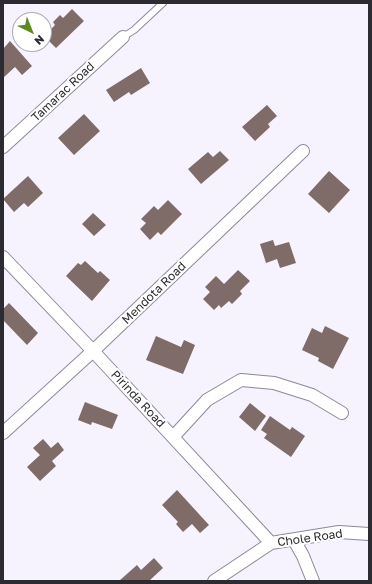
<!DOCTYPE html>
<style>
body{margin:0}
#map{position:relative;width:372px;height:584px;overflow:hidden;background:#f6f3fe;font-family:"Golos Text",sans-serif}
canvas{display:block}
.frame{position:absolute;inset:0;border:4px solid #2d2b32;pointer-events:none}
.north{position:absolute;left:12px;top:12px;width:40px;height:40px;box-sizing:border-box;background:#fff;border:1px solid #abaaad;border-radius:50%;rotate:137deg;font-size:11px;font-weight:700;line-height:16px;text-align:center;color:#2d2b32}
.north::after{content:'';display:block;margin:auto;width:14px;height:18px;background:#5d8b1f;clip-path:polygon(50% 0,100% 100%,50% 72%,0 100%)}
</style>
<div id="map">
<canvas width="372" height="584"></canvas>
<div class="frame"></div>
<div class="north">N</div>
</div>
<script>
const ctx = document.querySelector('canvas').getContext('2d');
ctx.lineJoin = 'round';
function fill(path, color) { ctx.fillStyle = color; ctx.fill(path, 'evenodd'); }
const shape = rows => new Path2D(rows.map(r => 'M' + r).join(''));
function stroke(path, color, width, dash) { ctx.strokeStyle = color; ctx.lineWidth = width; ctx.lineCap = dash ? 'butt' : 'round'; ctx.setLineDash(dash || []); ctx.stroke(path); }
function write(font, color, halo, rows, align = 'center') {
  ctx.font = font + ' "Golos Text",sans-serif'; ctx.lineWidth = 4; ctx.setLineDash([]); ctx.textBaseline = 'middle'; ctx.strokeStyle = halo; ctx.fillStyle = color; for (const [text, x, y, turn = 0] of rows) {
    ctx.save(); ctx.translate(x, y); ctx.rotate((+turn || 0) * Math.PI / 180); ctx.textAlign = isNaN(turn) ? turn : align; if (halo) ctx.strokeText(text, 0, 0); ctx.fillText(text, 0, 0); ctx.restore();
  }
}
fill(shape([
 [72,9,84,21,56,48,44,36,55,25,53,22,60,15,63,18],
 [10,41,32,66,22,75,15,67,3,78,3,49],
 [141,68,150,83,131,95,129,92,114,102,106,90],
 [267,105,277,116,268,124,270,127,255,141,242,127],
 [84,114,100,131,74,155,58,138],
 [220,151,229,160,201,184,188,169,208,152,213,157],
 [329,171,350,190,329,213,308,194],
 [28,176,43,193,28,207,24,203,14,212,3,199],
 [168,200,182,214,161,235,158,232,150,240,140,229,146,223,141,219,154,206,158,210],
 [93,213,106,225,94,236,82,224],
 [273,240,275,246,289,242,296,263,280,268,277,259,266,263,260,244],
 [85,261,98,273,100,271,110,280,92,301,66,276,78,263,81,265],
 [238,270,250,281,240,291,242,294,232,304,229,301,221,308,219,305,214,310,203,299,210,292,205,287,216,276,224,284],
 [9,303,38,333,27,345,3,320,3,309],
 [325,326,349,338,333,369,318,361,319,358,302,350,312,328,322,333],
 [156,336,181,347,184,340,195,345,183,374,146,360],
 [85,402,118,415,112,429,92,422,91,425,78,420],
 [250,403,266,416,255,431,239,417],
 [270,416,290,430,292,427,305,436,291,457,264,438,267,434,261,430],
 [43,439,51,448,58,442,64,450,52,461,56,466,40,481,27,467,40,455,33,448],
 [177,490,209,525,200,533,192,524,183,532,176,524,178,522,162,505],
 [154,558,163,568,149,581,119,581,137,565,141,570]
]), '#7f6b68');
const service = shape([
 [123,37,134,30,163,3]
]);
const minor = shape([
 [3,147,123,37],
 [3,257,93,351,271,543],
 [3,433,93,351,303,151],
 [173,437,207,400,241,380,274,383,312,395,342,413],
 [294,540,303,556,313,581],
 [214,581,271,543,339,532,369,534]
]);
stroke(service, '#8c8899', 8);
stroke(minor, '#8c8899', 14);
stroke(service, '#fff', 6);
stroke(minor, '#fff', 12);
write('12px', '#2d2b32', '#fff', [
 ["Tamarac Road",63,92,-43],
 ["Mendota Road",154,293,-44],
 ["Pirinda Road",138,399,47],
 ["Chole Road",310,538,-8]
]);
</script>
